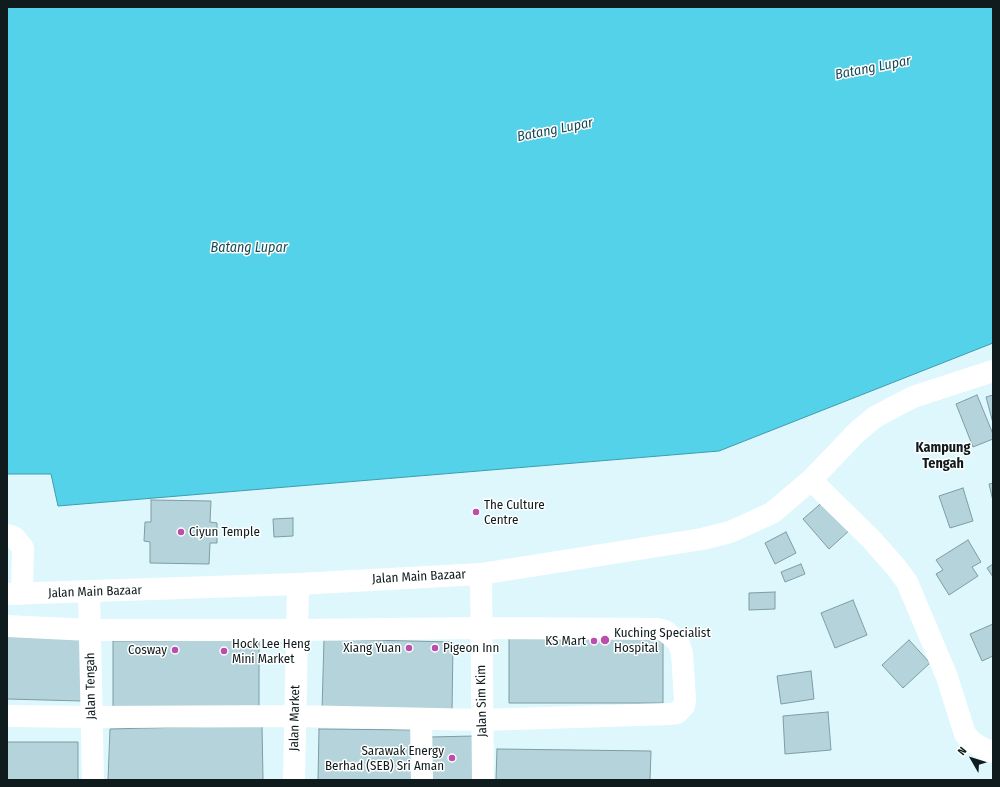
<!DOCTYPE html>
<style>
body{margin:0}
#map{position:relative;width:1000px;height:787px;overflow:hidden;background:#ddf7fd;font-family:"Fira Sans Condensed",sans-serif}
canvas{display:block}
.frame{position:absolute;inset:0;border:8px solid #0f1b1d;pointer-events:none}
.north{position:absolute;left:952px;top:739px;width:40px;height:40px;-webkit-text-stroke:3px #fff;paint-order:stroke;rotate:309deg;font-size:11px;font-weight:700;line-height:16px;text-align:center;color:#0f1b1d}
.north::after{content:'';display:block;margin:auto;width:14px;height:18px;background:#0f1b1d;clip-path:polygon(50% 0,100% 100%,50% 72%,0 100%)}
</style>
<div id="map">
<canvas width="1000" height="787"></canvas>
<div class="frame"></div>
<div class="north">N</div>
</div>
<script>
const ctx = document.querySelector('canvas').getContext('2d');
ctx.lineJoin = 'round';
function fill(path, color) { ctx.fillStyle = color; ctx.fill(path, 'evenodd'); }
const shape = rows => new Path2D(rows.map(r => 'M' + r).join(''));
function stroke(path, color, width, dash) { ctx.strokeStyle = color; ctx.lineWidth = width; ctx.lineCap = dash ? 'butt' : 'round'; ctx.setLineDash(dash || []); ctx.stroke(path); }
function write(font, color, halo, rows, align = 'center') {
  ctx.font = font + ' "Fira Sans Condensed",sans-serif'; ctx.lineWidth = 3; ctx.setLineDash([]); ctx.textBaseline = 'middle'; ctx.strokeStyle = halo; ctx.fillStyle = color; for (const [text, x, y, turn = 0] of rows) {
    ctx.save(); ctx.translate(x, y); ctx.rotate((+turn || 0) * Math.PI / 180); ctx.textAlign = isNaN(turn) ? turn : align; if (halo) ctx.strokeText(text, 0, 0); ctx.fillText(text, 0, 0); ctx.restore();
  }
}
const water = shape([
 [7,7,993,7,993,343,719,451,58,506,51,474,7,474,7,7]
]);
fill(water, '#54d2ea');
stroke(water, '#3f9bac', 1);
const building = shape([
 [977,395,993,434,993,439,973,447,956,404,977,395],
 [993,395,993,423,986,397,993,395],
 [993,483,993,501,989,484,993,483],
 [963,488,973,521,950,528,939,496,963,488],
 [826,499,852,528,829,549,803,519,826,499],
 [151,500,211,501,210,522,217,523,217,543,210,543,209,564,150,563,150,542,144,541,145,522,151,522,151,500],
 [293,518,293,536,274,537,273,519,293,518],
 [786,532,796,553,775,564,765,543,786,532],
 [968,540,981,562,972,567,978,576,949,595,936,574,943,570,936,560,968,540],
 [801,564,805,574,785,582,781,572,801,564],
 [993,564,993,577,987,568,993,564],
 [775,592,775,609,749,610,749,593,775,592],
 [853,600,867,635,835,648,821,613,853,600],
 [993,624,993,656,982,661,970,634,993,624],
 [7,635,84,637,82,701,7,699,7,635],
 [509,637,663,637,663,703,509,703,509,637],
 [324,639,453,642,452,713,322,711,324,639],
 [259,640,259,709,113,710,113,641,259,640],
 [909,640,930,663,903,688,882,665,909,640],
 [811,671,814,699,781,704,777,676,811,671],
 [828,712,831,750,785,754,783,716,828,712],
 [262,725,263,780,108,780,110,729,262,725],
 [319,729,415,730,414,780,318,780,319,729],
 [475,736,475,780,429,780,429,737,475,736],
 [7,742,78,742,78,780,7,780,7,742],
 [497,749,651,751,650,780,496,780,497,749]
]);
fill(building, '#b4d3db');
stroke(building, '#7e9ca3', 1);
stroke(shape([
 [811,480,872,540,895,566,907,582,947,677,965,734,972,742,984,749,993,752],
 [7,535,14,537,23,548,22,594],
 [481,574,483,780],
 [89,592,93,780],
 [7,594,298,584,481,574,702,539,730,532,772,513,811,480,857,432,875,417,890,409,913,397,993,371],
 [7,626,90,630,297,630,481,628,658,629,665,631,674,638,679,644,682,653,685,700,684,706,677,713,670,714,482,720,295,716,91,717,7,716],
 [421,719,422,780],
 [294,780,298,584]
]), '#fff', 22);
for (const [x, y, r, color] of [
 [476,512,4,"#bb4dad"],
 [181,532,4,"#bb4dad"],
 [605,640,5,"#bb4dad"],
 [594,641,4,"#bb4dad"],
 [409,648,4,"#bb4dad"],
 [435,648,4,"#bb4dad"],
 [175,650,4,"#bb4dad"],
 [224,651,4,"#bb4dad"],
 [452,758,4,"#bb4dad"]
]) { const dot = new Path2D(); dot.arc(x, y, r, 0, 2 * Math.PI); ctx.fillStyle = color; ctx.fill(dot); stroke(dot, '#fff', 1.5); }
write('13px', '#0f1b1d', '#fff', [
 ["The Culture",484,505],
 ["Centre",484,520],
 ["Ciyun Temple",189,532],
 ["Kuching Specialist",614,633],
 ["Hospital",614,648],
 ["KS Mart",586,641,"right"],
 ["Hock Lee Heng",232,644],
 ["Mini Market",232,659],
 ["Xiang Yuan",401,648,"right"],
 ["Pigeon Inn",443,648],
 ["Cosway",167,650,"right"],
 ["Sarawak Energy",444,751,"right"],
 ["Berhad (SEB) Sri Aman",444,766,"right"]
], 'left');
write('13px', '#0f1b1d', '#fff', [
 ["Jalan Main Bazaar",419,577,-3],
 ["Jalan Main Bazaar",95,592,-2],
 ["Jalan Tengah",91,686,-91],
 ["Jalan Sim Kim",482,701,-91],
 ["Jalan Market",295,718,-89]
]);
write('italic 14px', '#154c56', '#fff', [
 ["Batang Lupar",873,68,-11],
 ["Batang Lupar",555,130,-11],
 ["Batang Lupar",249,248]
]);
write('bold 14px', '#0f1b1d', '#fff', [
 ["Kampung",943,448],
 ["Tengah",943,464]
]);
</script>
